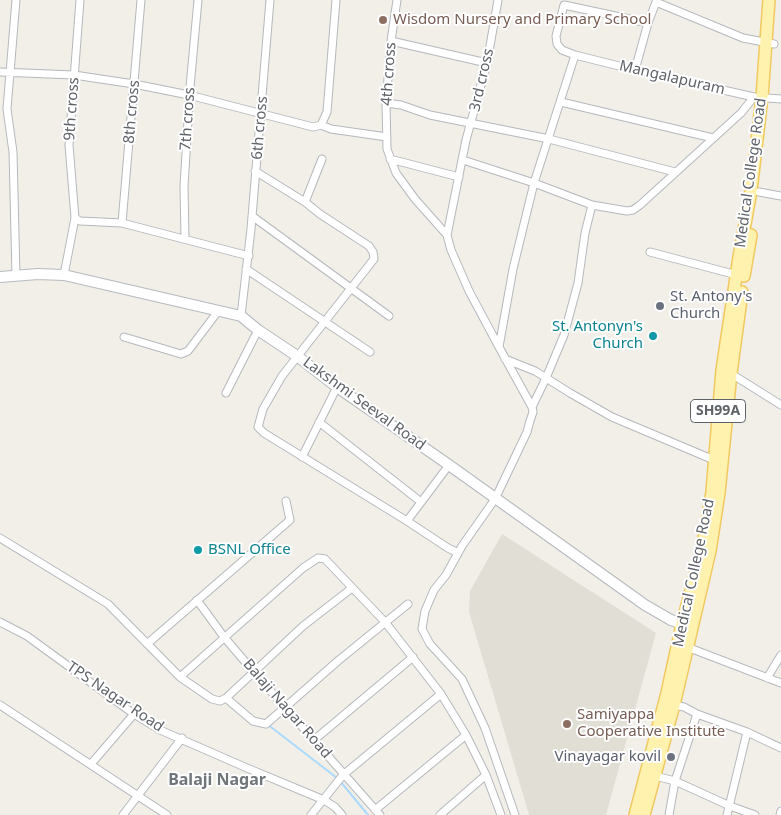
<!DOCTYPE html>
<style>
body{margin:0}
canvas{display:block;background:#f1efe8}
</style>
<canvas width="781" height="815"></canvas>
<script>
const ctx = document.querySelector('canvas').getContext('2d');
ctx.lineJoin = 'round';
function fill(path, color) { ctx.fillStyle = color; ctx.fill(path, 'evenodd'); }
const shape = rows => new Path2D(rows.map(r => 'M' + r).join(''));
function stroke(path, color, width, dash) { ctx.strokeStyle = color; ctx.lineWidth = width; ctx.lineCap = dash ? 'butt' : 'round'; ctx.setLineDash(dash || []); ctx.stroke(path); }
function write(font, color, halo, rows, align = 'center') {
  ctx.font = font + ' "Noto Sans",sans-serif'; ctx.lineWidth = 4; ctx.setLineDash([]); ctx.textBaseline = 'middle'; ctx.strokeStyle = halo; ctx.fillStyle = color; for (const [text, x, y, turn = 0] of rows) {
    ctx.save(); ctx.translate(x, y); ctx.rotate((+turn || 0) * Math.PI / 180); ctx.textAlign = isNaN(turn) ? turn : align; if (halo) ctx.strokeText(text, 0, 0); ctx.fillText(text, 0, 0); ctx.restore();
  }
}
fill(shape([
 [502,534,656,633,606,815,529,815,469,612,470,591]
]), '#e1ded6');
stroke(shape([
 [267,724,337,778],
 [340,781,368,815]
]), '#aadaff', 2);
const street = shape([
 [16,0,7,109,13,152,16,276],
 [397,0,391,41,386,103,387,149,396,173,415,199,447,235],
 [498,0,487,63,466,140,447,235,451,250,469,291,499,347,513,269,534,183,575,55,562,50,557,44,556,36,564,5,648,23,656,2,743,38,774,44],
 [391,41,487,63],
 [575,55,635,70,754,97,781,99],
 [635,70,648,23],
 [0,72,74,75,134,84,189,95,313,127,321,125,327,112,336,0],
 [561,102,713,138],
 [386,103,401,105,430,115,549,139,675,172],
 [321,125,331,129,387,137],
 [390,159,459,177],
 [463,160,534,183,592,205,627,211,633,210,640,205,741,113,754,97],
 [255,171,305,202,320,214,369,246,373,252,374,259,282,376,263,409,258,427,264,433,407,521,449,465],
 [759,192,781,196],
 [305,202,322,159],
 [252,216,389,316],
 [75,218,80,221,122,223,249,256],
 [122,223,141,0],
 [185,239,184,186,190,87,198,0],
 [650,252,737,275],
 [246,269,370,352],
 [64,275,75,218,69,145,80,0],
 [241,316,251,229,270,0],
 [124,337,181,354,188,351,219,310],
 [499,347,532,407,533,412,530,421,527,432,495,499,462,546,446,575,434,590,425,611,422,629,430,644,462,679,485,728,515,815],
 [505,359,535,371,570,393,612,417,714,460],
 [730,373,781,405],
 [226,393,258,330],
 [532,407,546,378,564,335,578,283,585,233,592,205],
 [319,422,421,502],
 [302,457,337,387],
 [407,521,448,548,458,553],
 [0,538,108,604,180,677,212,699,220,701,226,698,303,626,352,588],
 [197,600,224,637,253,671,380,815],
 [0,622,27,636,134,714,160,730,247,768,324,800,335,807,342,815],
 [147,644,290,520,286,501],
 [687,647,781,683],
 [180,677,303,568,318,558,325,559,385,622,441,694,466,735,486,775,501,815],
 [767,678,781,655],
 [226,698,253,721,266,724,339,660,408,604],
 [0,705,167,815],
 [674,705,684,707,697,714,747,732,781,748],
 [314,740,413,657],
 [91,764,134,714],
 [651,775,675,781,730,806,755,815],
 [375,810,466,735],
 [123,815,182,738],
 [311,815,343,775,441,694],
 [440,815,486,775],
 [669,815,675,781,697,714],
 [727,815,747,732],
 [780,815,781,811]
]);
const secondary = shape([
 [0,277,38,274,64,275,241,316,258,330,297,356,337,387,449,465,645,605,671,620,689,626]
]);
const primary = shape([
 [744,276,751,235],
 [635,815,667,693,682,624,702,550,712,492,722,370,739,257,751,191,762,97,769,0],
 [644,815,674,705,710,551,719,493,731,373,742,292]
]);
stroke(street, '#b5b8bc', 9);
stroke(secondary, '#b6babf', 12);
stroke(primary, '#f2c960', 14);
stroke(street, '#fff', 7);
stroke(secondary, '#fff', 10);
stroke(primary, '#fff2af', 11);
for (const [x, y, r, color] of [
 [383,20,5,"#8d6e63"],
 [660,306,5,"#6b7280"],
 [653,336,5,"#0f9aa8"],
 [198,550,5,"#0f9aa8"],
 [567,724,5,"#8d6e63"],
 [671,757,5,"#6b7280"]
]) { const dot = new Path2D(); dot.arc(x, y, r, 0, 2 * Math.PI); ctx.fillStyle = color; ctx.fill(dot); stroke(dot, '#fff', 2); }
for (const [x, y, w] of [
 [718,411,55]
]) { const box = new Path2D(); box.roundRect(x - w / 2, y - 11.5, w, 23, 4); ctx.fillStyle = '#fff'; ctx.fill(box); stroke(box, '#5f6368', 1); }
write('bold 14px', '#5f6368', null, [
 ["SH99A",718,411]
]);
write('15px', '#785e54', '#fff', [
 ["Wisdom Nursery and Primary School",393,20],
 ["Samiyappa",577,715],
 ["Cooperative Institute",577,732]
], 'left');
write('15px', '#5f6368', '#fff', [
 ["4th cross",389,74,-86],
 ["Mangalapuram",672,78,13],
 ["3rd cross",482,80,-77],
 ["9th cross",72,109,-86],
 ["8th cross",132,112,-85],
 ["7th cross",188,119,-86],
 ["6th cross",260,128,-85],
 ["Medical College Road",751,173,-82],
 ["Lakshmi Seeval Road",364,404,36],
 ["Medical College Road",694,573,-78],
 ["TPS Nagar Road",115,697,34],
 ["Balaji Nagar Road",287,709,49]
]);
write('15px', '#5b616d', '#fff', [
 ["St. Antony's",670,297],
 ["Church",670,314],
 ["Vinayagar kovil",661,757,"right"]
], 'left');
write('15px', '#0d838f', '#fff', [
 ["St. Antonyn's",643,327],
 ["Church",643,344],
 ["BSNL Office",208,550,"left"]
], 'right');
write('bold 16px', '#70757a', '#fff', [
 ["Balaji Nagar",217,780]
]);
</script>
